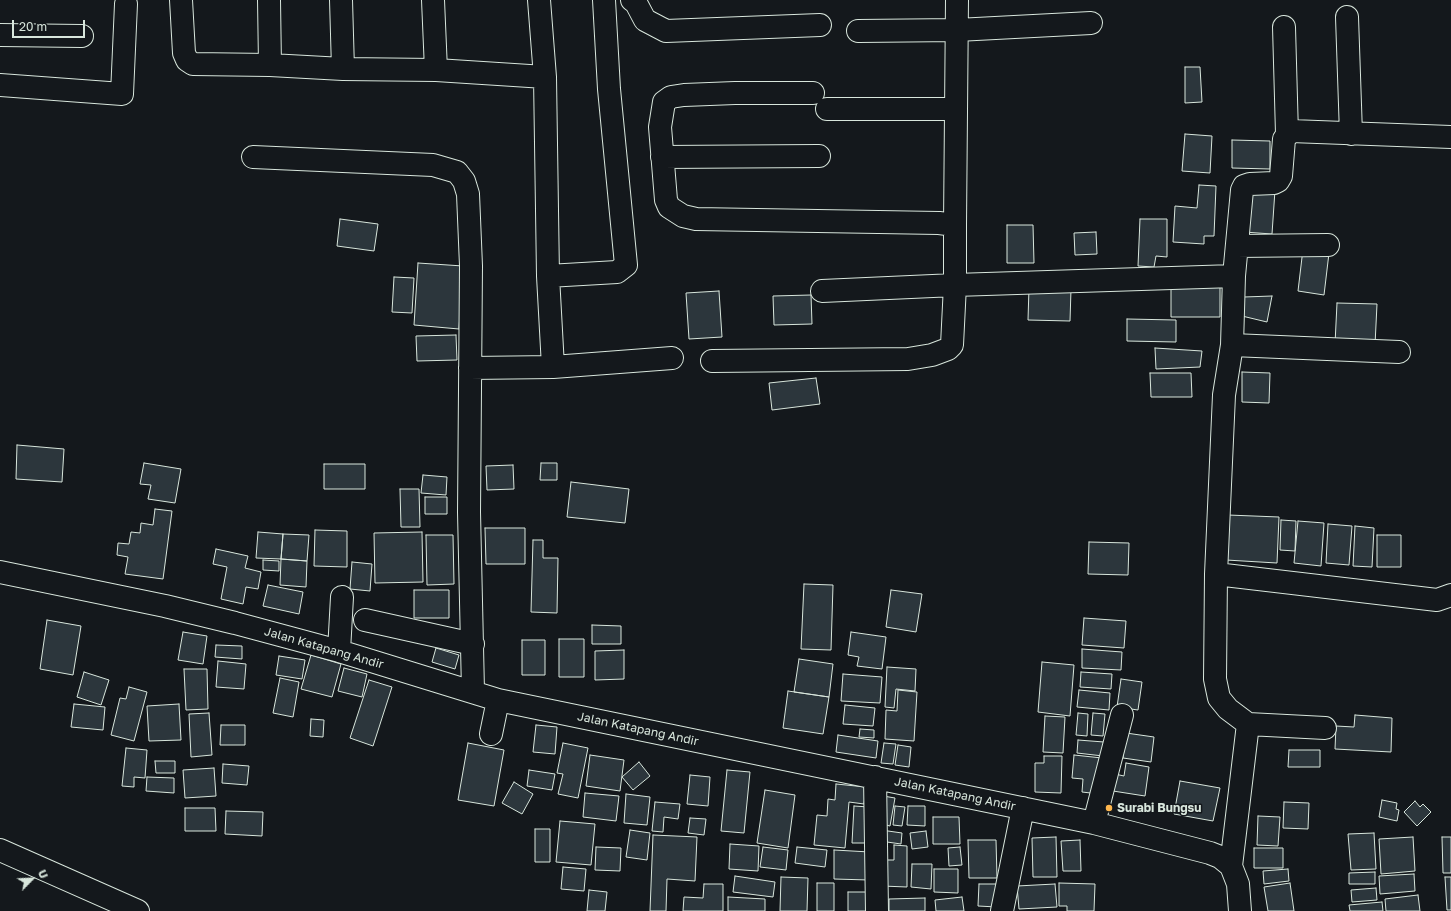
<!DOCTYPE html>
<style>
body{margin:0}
#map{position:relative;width:1451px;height:911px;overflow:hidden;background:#14181c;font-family:"Golos Text",sans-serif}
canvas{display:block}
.north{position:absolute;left:12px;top:859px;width:40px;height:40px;-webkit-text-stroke:3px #14181c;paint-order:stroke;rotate:66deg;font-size:11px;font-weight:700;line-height:16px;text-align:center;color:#d8e6dc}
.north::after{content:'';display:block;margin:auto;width:14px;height:18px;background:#d8e6dc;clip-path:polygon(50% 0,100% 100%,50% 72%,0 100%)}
.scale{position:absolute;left:12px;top:20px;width:73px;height:18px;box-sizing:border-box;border:2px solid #d8e6dc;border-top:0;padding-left:5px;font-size:12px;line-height:14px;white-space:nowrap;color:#d8e6dc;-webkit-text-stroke:3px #14181c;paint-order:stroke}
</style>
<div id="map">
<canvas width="1451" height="911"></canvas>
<div class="north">U</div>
<div class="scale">20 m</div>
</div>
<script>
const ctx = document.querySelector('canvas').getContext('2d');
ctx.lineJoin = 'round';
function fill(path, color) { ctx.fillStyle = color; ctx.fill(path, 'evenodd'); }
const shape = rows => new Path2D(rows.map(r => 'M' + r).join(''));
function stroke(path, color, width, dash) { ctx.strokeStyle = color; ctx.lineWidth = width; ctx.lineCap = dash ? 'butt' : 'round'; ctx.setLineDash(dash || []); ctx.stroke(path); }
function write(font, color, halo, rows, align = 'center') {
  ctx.font = font + ' "Golos Text",sans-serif'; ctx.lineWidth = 3; ctx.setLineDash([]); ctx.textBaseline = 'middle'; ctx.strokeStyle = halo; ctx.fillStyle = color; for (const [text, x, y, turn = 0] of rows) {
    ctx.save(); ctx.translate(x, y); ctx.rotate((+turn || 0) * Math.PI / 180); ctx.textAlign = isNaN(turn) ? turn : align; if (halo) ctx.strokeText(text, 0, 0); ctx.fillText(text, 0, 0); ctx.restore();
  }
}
const building = shape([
 [1185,67,1200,67,1202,102,1185,103,1185,67],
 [1185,134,1212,136,1210,173,1182,171,1185,134],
 [1232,140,1270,141,1270,169,1232,168,1232,140],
 [1199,185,1216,186,1214,236,1204,236,1204,244,1173,242,1175,206,1197,208,1199,185],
 [1248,188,1275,190,1272,234,1244,232,1248,188],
 [340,219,378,224,374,251,337,246,340,219],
 [1140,219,1167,219,1167,257,1156,256,1154,267,1138,266,1140,219],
 [1007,225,1033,225,1034,263,1007,263,1007,225],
 [1096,232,1097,254,1075,255,1074,233,1096,232],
 [1303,249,1329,253,1324,295,1298,291,1303,249],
 [418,263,463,266,459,329,414,325,418,263],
 [394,277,414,278,412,313,392,312,394,277],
 [1171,284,1220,284,1220,317,1171,317,1171,284],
 [1029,288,1071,289,1070,321,1028,320,1029,288],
 [719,291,722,337,689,339,686,293,719,291],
 [811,295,812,324,774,325,773,296,811,295],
 [1272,296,1267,322,1242,316,1244,297,1272,296],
 [1337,303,1377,304,1375,345,1335,344,1337,303],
 [1127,319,1176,320,1176,342,1127,341,1127,319],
 [456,335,457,360,417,361,416,336,456,335],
 [1155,348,1202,351,1200,367,1156,369,1155,348],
 [1242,372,1270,373,1269,403,1242,402,1242,372],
 [1150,373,1191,373,1192,397,1151,397,1150,373],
 [816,378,820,404,772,410,769,383,816,378],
 [17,445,64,449,62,482,16,479,17,445],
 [144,463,181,469,175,503,148,499,151,485,140,484,144,463],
 [541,463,557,463,557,480,540,480,541,463],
 [324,464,365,464,365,489,324,489,324,464],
 [513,465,514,489,487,490,486,466,513,465],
 [423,475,447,477,446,495,421,493,423,475],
 [571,482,629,489,625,523,567,517,571,482],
 [400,489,419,489,420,527,401,527,400,489],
 [425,497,447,497,447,514,425,514,425,497],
 [155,509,172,511,163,579,125,574,128,557,117,555,118,543,129,544,131,532,140,533,141,523,153,525,155,509],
 [1228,515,1279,517,1277,563,1226,560,1228,515],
 [1281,520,1296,521,1295,551,1280,550,1281,520],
 [1298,521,1324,523,1321,566,1294,563,1298,521],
 [1328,524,1352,526,1349,565,1326,563,1328,524],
 [1355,526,1374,528,1372,567,1353,566,1355,526],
 [485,528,525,528,525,564,486,564,485,528],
 [315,530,347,531,347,567,314,566,315,530],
 [258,532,283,534,281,559,256,558,258,532],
 [422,532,423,582,375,583,374,533,422,532],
 [283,534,309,535,307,561,281,559,283,534],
 [426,535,453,535,454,584,427,585,426,535],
 [1377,535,1401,535,1401,567,1377,567,1377,535],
 [533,540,543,540,543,558,558,558,557,613,531,612,533,540],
 [1089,542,1129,543,1128,575,1088,574,1089,542],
 [216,549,248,556,245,568,261,572,258,589,246,587,243,604,221,599,227,567,213,564,216,549],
 [281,559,307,561,306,587,280,585,281,559],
 [263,560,279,561,279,571,263,570,263,560],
 [352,562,372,564,370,591,350,589,352,562],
 [804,584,833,585,831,650,801,649,804,584],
 [268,585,303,592,299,614,263,606,268,585],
 [414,590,449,590,449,618,414,618,414,590],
 [891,590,922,594,916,632,886,627,891,590],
 [1084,618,1126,621,1124,648,1082,645,1084,618],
 [47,620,81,626,73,675,40,669,47,620],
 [592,625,621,626,621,644,592,644,592,625],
 [183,632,207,636,203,664,178,660,183,632],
 [851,632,886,637,882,669,857,666,859,657,848,655,851,632],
 [559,639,584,639,584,677,559,677,559,639],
 [522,640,545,640,545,675,522,675,522,640],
 [216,645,242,646,242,659,215,657,216,645],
 [436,648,459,655,455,669,432,662,436,648],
 [1082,649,1122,652,1121,670,1082,668,1082,649],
 [624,650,624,679,595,680,595,651,624,650],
 [311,655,341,664,332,697,301,689,311,655],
 [279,656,305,660,302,679,276,675,279,656],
 [799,659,833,664,829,697,794,692,799,659],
 [218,661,246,664,244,689,216,687,218,661],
 [1042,662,1074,665,1070,716,1038,712,1042,662],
 [887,667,916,669,915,691,896,689,894,708,885,707,887,667],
 [344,668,367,674,362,697,338,691,344,668],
 [184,669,207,669,208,709,186,710,184,669],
 [84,672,109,680,101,705,77,697,84,672],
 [1081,672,1112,674,1111,689,1080,687,1081,672],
 [843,674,882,677,880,703,841,701,843,674],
 [280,678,299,682,293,717,273,713,280,678],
 [1121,679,1142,682,1138,710,1117,707,1121,679],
 [369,680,392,687,373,746,350,738,369,680],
 [129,687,147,692,134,741,111,735,120,698,126,699,129,687],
 [898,690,917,692,914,741,885,739,886,710,897,711,898,690],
 [1079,690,1110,693,1109,710,1077,707,1079,690],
 [788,691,829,697,823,734,783,728,788,691],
 [74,704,105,707,103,730,71,727,74,704],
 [179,704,181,740,149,741,147,706,179,704],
 [845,705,875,708,873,726,843,724,845,705],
 [209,713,212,755,191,757,189,714,209,713],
 [1078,713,1088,714,1087,736,1076,735,1078,713],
 [1093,713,1105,714,1103,736,1091,735,1093,713],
 [1355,715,1392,718,1391,752,1335,749,1336,726,1354,727,1355,715],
 [1045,716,1065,717,1063,753,1043,752,1045,716],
 [311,719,324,720,323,737,310,736,311,719],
 [221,725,245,725,245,745,220,745,221,725],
 [536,725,557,727,555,754,533,752,536,725],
 [860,729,874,730,874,738,859,737,860,729],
 [1126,733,1154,737,1151,762,1123,758,1126,733],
 [838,735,878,741,876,758,836,752,838,735],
 [1078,740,1104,742,1103,756,1077,753,1078,740],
 [468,743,504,750,494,806,458,800,468,743],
 [563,743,588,748,578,798,558,794,563,774,557,773,563,743],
 [884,743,896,744,893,764,881,763,884,743],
 [898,745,911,747,909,767,895,765,898,745],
 [126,748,147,750,145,778,134,777,134,787,122,786,126,748],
 [1289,750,1320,750,1320,767,1288,767,1289,750],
 [590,755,624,760,620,791,586,786,590,755],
 [1074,755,1102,758,1099,794,1082,792,1083,779,1072,778,1074,755],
 [1044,756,1062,756,1061,793,1035,792,1035,763,1044,763,1044,756],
 [155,761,175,761,175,773,156,773,155,761],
 [639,762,650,776,633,790,622,777,639,762],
 [1126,763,1149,767,1145,796,1113,791,1115,774,1124,776,1126,763],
 [223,764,249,766,247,785,222,783,223,764],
 [214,768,216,796,185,798,183,770,214,768],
 [529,770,555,774,552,790,527,786,529,770],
 [727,770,750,772,744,833,721,831,727,770],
 [690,775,710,777,708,806,687,804,690,775],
 [147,777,174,778,174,793,146,791,147,777],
 [1180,781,1220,788,1213,821,1174,814,1180,781],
 [514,782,533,794,522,814,502,803,514,782],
 [836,784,866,787,864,804,849,802,845,848,814,845,817,815,827,816,828,799,835,800,836,784],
 [765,790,795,795,788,848,757,843,765,790],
 [585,793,619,796,616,821,583,817,585,793],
 [626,794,650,797,647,825,624,823,626,794],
 [883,796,895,798,890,826,878,823,883,796],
 [1382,800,1397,803,1396,809,1399,810,1397,821,1379,817,1382,800],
 [1415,801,1420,807,1423,804,1431,812,1417,826,1404,812,1415,801],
 [655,802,680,804,678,819,664,817,663,832,652,831,655,802],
 [1284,802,1309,803,1308,829,1283,828,1284,802],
 [854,806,869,807,868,843,852,843,854,806],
 [895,806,905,807,902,826,893,825,895,806],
 [908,806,925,806,925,826,907,825,908,806],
 [185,808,215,808,216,831,185,831,185,808],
 [226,811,263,812,262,836,225,834,226,811],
 [1258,816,1280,817,1278,846,1257,845,1258,816],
 [933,817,959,817,960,844,933,844,933,817],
 [690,818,706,819,704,835,688,833,690,818],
 [560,821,595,824,591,865,556,862,560,821],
 [535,829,550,829,550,862,535,862,535,829],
 [630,830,650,833,647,860,626,857,630,830],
 [881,830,902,833,901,844,880,841,881,830],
 [926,831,928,847,912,849,910,833,926,831],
 [1374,833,1376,869,1351,870,1348,834,1374,833],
 [653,835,697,837,695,881,667,879,666,911,650,911,653,835],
 [1056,837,1057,877,1033,877,1032,838,1056,837],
 [1413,837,1415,871,1381,874,1379,839,1413,837],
 [1442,837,1451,837,1451,873,1443,873,1442,837],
 [968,840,996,840,997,878,969,878,968,840],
 [1080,840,1081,871,1063,871,1061,841,1080,840],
 [730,844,759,846,758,871,729,869,730,844],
 [894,845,907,846,907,887,882,886,883,860,894,860,894,845],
 [596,847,621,848,620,871,595,870,596,847],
 [763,847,788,850,786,870,760,867,763,847],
 [797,847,827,850,825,867,795,863,797,847],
 [960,847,962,865,949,866,948,848,960,847],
 [1254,848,1283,848,1283,868,1254,868,1254,848],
 [834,850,870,852,869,880,834,879,834,850],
 [912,864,932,864,931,889,911,887,912,864],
 [563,867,586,869,584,891,561,889,563,867],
 [934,869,958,869,958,893,934,892,934,869],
 [1288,869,1289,881,1264,884,1263,871,1288,869],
 [1375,872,1375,884,1349,884,1349,873,1375,872],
 [1414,874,1415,891,1380,894,1379,876,1414,874],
 [735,876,775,882,773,897,733,892,735,876],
 [781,877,808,878,807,911,780,911,781,877],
 [1445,877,1451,877,1451,910,1447,910,1445,877],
 [817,883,834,883,834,911,817,911,817,883],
 [1059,883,1095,884,1094,911,1067,911,1067,906,1059,906,1059,883],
 [1290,883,1294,911,1268,911,1264,887,1290,883],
 [704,884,723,884,723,911,683,911,684,897,703,898,704,884],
 [979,884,997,884,997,907,978,906,979,884],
 [1055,884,1057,907,1019,909,1017,886,1055,884],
 [1376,888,1377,900,1352,902,1351,890,1376,888],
 [589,890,607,892,605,911,587,911,589,890],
 [848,892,872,892,871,911,848,911,848,892],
 [1418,895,1420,911,1386,911,1385,899,1418,895],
 [728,897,765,899,765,911,728,911,728,897],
 [962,897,964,911,936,911,935,900,962,897],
 [925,898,925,911,889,911,889,899,925,898],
 [1382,902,1383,911,1350,911,1349,905,1382,902]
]);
fill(building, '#2c363c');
stroke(building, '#d8e6dc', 1);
const minor = shape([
 [181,0,184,53,187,60,193,64,270,65],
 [269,0,270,65,343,69,436,70,545,77],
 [341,0,343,69],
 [433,0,436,70],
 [539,0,545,77,548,276,553,367],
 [632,0,636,3,645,20,666,31,820,25],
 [1347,17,1351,134],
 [1284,27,1287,134],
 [858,31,957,30,1091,23],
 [0,35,82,36],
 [0,85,122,94,126,4],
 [813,93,735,93,684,95,671,97,664,102,660,127,666,200,669,207,683,216,696,219,939,223,955,225,955,285,822,291],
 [827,109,956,109],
 [253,157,433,165,457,172,464,181,468,194,471,266,469,512,473,691],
 [662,157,819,156],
 [955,225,957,0],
 [1237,246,1328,245],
 [548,276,617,272,626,265,609,89,604,0],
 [1232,345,1399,352],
 [712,361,908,359,932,355,948,349,952,345,955,285,1234,276],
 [470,368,553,367,672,358],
 [0,572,165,606,235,623,339,651,498,700,1094,823,1210,853,1220,857,1231,866,1238,884,1240,911],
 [1216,574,1437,600,1451,595],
 [365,620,473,644],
 [339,651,342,597],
 [1248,724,1325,728],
 [491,734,498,700],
 [875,777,877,911],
 [1094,823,1122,715],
 [0,850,138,911],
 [1231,866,1248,724,1228,709,1219,698,1215,679,1216,574,1224,395,1232,345,1234,276,1242,190,1244,186,1250,184,1274,183,1278,181,1281,176,1284,139,1291,131,1451,137],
 [1002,911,1023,808]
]);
stroke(minor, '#d8e6dc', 24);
stroke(minor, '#14181c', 22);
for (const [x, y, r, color] of [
 [1109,808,4,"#ffb74d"]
]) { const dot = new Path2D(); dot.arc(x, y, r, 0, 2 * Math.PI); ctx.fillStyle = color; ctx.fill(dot); stroke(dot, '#14181c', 1.5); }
write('12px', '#d8e6dc', '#14181c', [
 ["Jalan Katapang Andir",324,648,16],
 ["Jalan Katapang Andir",638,729,12],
 ["Jalan Katapang Andir",955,794,12]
]);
write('bold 12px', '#d8e6dc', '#14181c', [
 ["Surabi Bungsu",1117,808]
], 'left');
</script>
